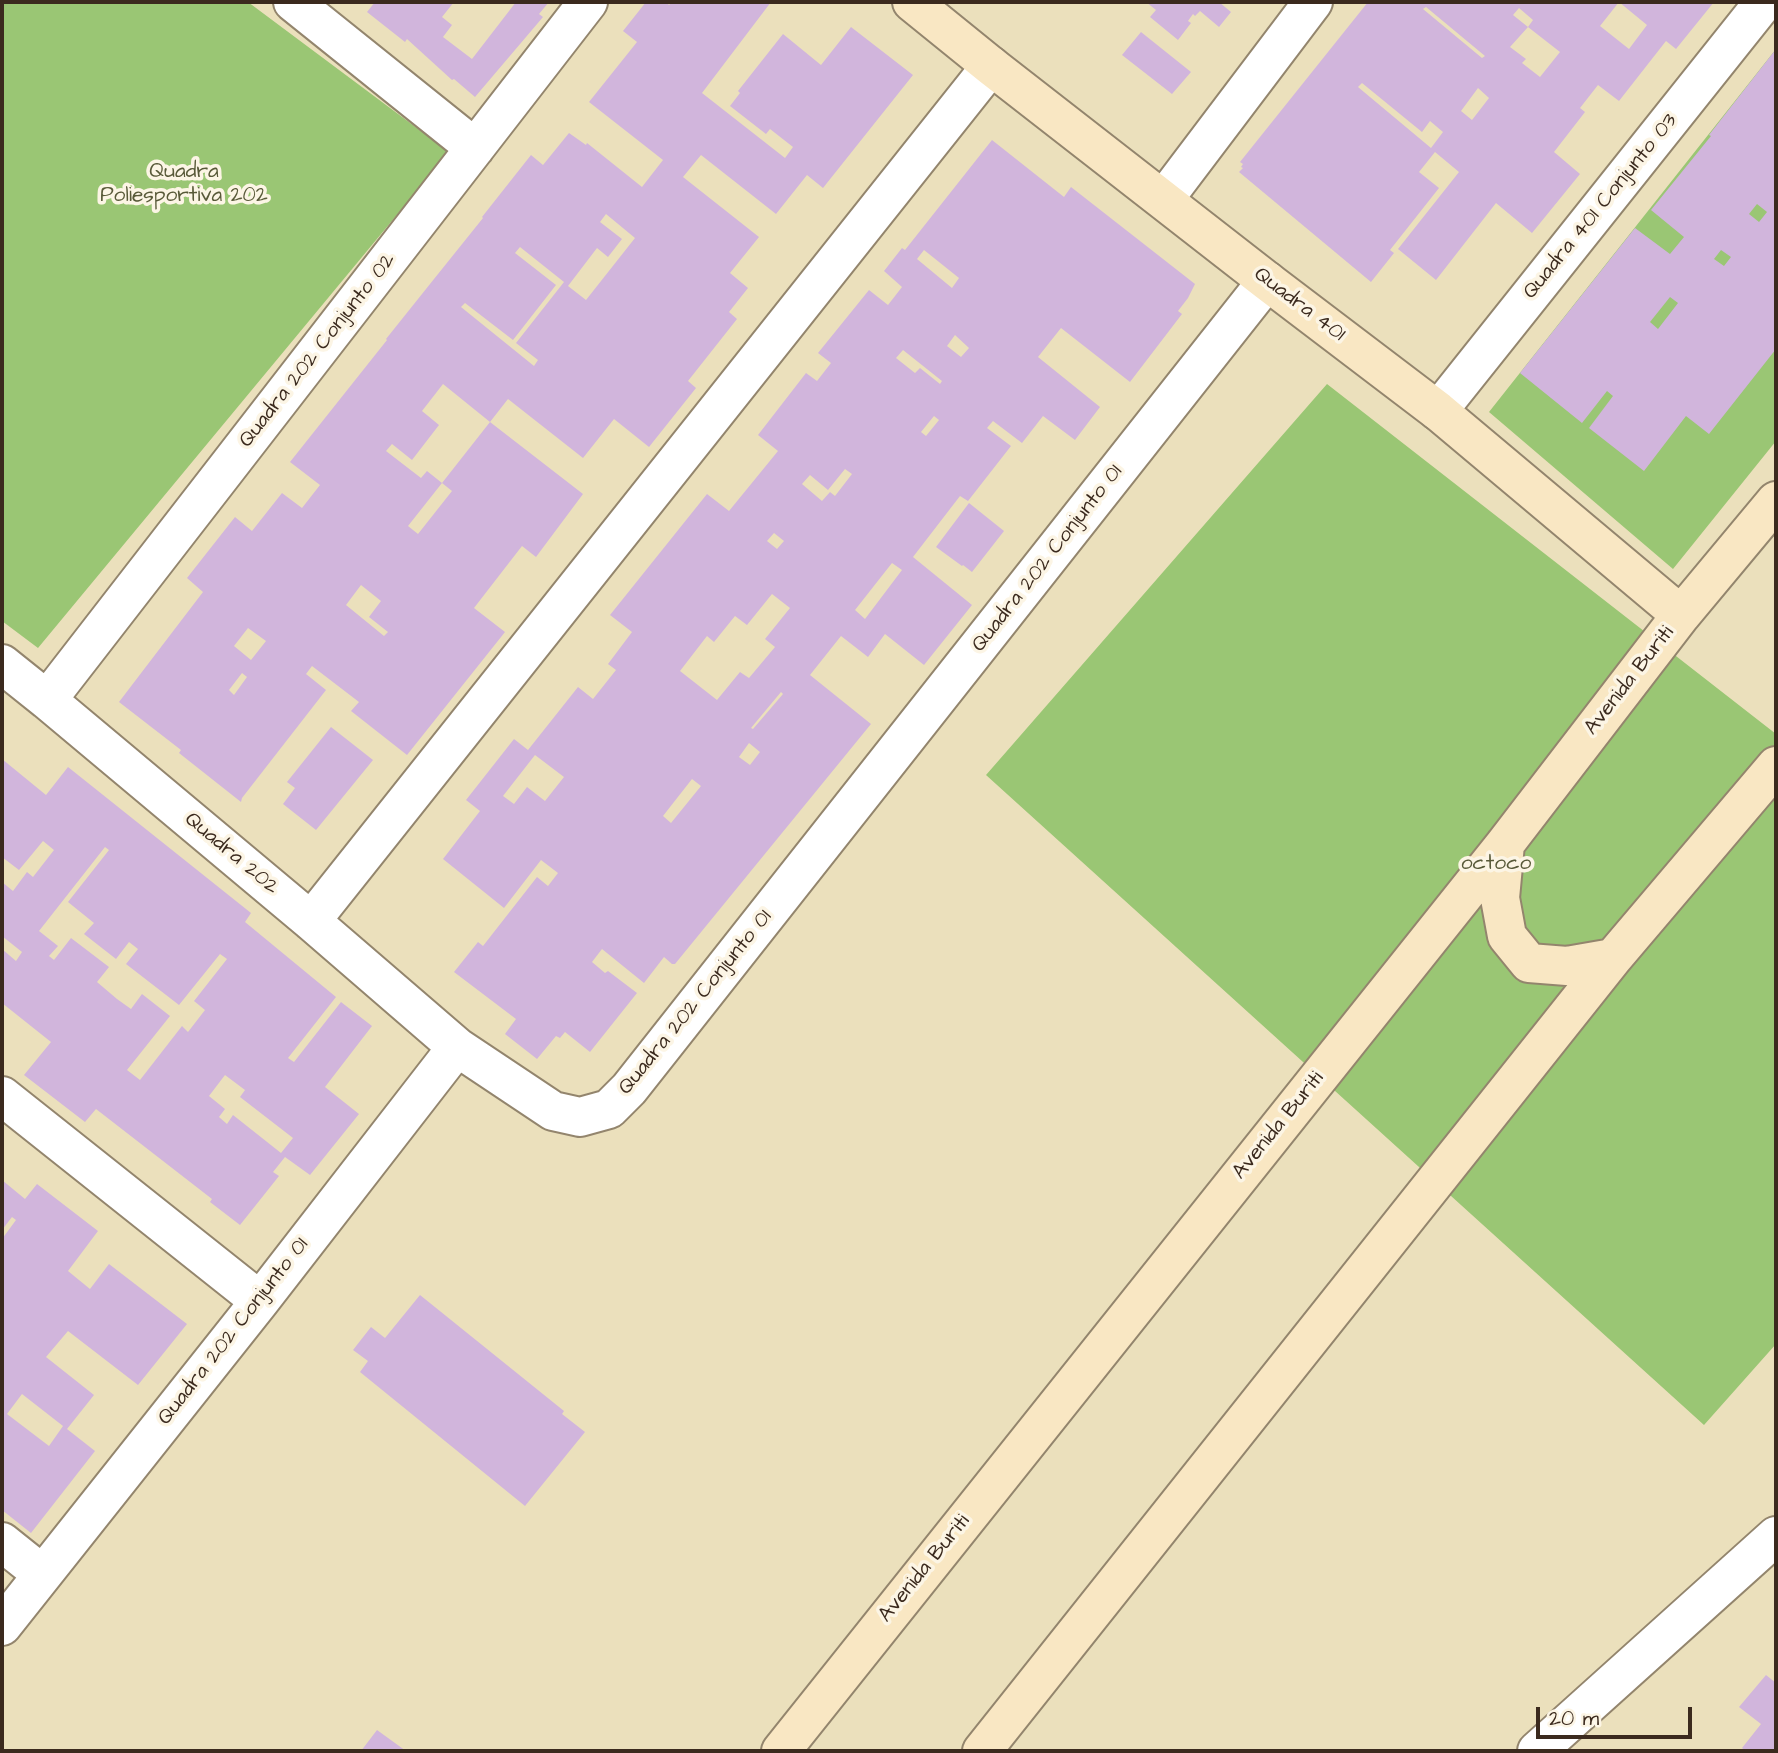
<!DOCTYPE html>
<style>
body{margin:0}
#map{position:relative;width:1778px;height:1753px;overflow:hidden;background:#ebe0bc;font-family:"Architects Daughter",sans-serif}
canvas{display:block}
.frame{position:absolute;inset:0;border:4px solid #3b2a1e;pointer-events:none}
.scale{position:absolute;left:1536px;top:1707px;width:156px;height:32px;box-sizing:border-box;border:4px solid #3b2a1e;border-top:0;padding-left:9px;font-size:21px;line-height:24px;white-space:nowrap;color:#3b2a1e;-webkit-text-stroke:5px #fcf5e5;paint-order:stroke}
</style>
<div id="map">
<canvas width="1778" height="1753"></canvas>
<div class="frame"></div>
<div class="scale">20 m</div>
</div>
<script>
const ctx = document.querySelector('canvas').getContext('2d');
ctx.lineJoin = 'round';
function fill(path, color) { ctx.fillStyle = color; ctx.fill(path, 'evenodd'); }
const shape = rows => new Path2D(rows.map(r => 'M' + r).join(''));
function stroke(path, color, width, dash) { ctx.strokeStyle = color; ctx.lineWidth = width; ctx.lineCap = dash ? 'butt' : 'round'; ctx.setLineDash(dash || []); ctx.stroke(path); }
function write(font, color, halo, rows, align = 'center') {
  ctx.font = font + ' "Architects Daughter",sans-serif'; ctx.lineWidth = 7; ctx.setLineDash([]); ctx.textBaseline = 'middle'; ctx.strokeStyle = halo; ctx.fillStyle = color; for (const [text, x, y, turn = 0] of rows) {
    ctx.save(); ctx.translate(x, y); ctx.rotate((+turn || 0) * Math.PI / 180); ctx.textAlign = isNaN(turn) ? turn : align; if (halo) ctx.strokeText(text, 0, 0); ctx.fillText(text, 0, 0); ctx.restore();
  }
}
fill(shape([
 [2,2,248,2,449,152,38,648,2,621],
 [1776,49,1776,441,1673,569,1489,412],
 [1327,384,1776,734,1776,1344,1704,1425,986,775]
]), '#9ac674');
fill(shape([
 [375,2,454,2,442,17,452,25,443,37,472,59,516,2,549,2,539,14,543,17,475,97,454,79,452,80,407,39,405,42,367,12],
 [646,2,666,2,669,5,672,2,771,2,702,93,785,158,793,147,770,129,766,134,730,106,740,93,738,91,783,34,821,65,851,27,913,75,823,188,807,175,776,214,701,155,683,177,759,237,730,273,748,288,729,312,737,319,688,381,696,388,649,447,614,419,583,458,508,399,490,422,583,494,536,557,522,546,474,608,505,632,407,755,351,711,359,702,312,666,306,674,326,690,242,798,241,802,179,753,181,750,119,702,203,592,187,578,235,517,252,531,282,493,302,508,320,485,290,462,387,340,386,339,434,279,483,218,482,217,531,155,543,165,569,133,586,145,587,143,642,187,663,160,589,102,637,42,623,31],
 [606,214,635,238,586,300,568,286,597,248,608,257,622,239,600,222],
 [520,247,564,282,516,343,538,360,534,366,461,307,465,303,513,340,556,285,515,253],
 [443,384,490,422,442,483,452,491,418,534,408,526,442,483,427,471,421,478,386,451,392,444,412,460,439,425,422,411],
 [361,585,381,601,369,617,388,632,384,636,346,605],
 [248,628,266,641,251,660,234,646],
 [242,673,247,677,234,695,229,690],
 [1146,2,1219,2,1231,12,1219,27,1200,11,1195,16,1193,14,1188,21,1191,23,1178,40,1150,17,1156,10],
 [1368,2,1714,2,1676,49,1666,41,1619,101,1598,85,1580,108,1585,112,1554,152,1580,174,1532,233,1496,203,1436,280,1398,249,1459,172,1435,152,1419,172,1439,188,1390,250,1394,253,1371,282,1239,172,1243,168,1241,167,1243,164,1240,162],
 [1619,2,1647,25,1629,49,1600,26],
 [1426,7,1485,56,1482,58,1423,9],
 [1519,8,1533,20,1528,27,1560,52,1540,77,1522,63,1526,59,1510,47,1528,27,1513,15],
 [1362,83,1422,132,1430,121,1443,132,1431,148,1358,87],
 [1478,88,1489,98,1472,120,1461,111],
 [1141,32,1191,72,1172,94,1122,55],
 [1776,49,1776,349,1709,434,1686,416,1644,471,1589,428,1613,396,1607,391,1582,423,1520,373,1635,228,1670,254,1684,237,1651,210,1711,136,1709,135],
 [1757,204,1767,212,1759,222,1749,214],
 [1721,250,1731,257,1724,266,1714,259],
 [1670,297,1678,303,1658,329,1650,322],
 [992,140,1064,197,1071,187,1195,284,1188,298,1178,311,1182,314,1130,382,1061,328,1038,357,1100,407,1075,440,1043,416,1022,443,993,421,987,428,1011,446,968,501,960,496,913,557,972,605,924,665,885,634,868,657,841,636,810,675,871,724,675,964,672,964,664,957,644,983,602,949,592,962,605,973,608,971,637,993,590,1052,565,1032,560,1038,556,1036,537,1059,505,1034,516,1019,454,972,478,942,483,946,537,877,548,886,558,873,541,860,504,908,443,859,480,811,466,800,514,739,528,750,578,687,593,699,616,670,608,664,632,632,610,615,707,494,729,511,778,451,758,435,806,373,817,381,831,363,818,353,869,290,888,305,902,287,884,271,902,248,905,250],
 [924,250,959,278,952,288,917,259],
 [955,335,969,348,961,357,947,346],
 [903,350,942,381,940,384,920,368,915,373,896,358],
 [934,416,939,420,926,436,921,432],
 [845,469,852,474,835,496,830,492,822,501,802,484,810,475,828,490],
 [774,533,784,541,777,549,767,541],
 [892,563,902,570,865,619,855,610],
 [772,594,790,608,765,639,775,647,749,678,740,672,717,700,680,671,707,636,714,642,735,616,747,625],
 [781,692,783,694,753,729,751,728],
 [749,743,760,752,750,765,739,757],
 [535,755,564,777,545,801,527,787,514,804,503,796],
 [692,779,701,786,671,823,663,816],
 [969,503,1004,531,972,572,963,565,962,566,936,547],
 [331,727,373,760,316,830,283,804,295,788,287,782],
 [2,759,46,795,68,767,251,913,245,922,336,997,288,1058,294,1062,341,1002,372,1026,325,1087,359,1114,310,1175,285,1157,273,1172,279,1176,240,1225,210,1202,212,1199,96,1109,85,1122,24,1075,51,1042,2,1003,2,949,16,961,22,952,2,936,2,882,13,891,27,872,33,877,54,850,43,841,19,870,2,857,2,852,4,849,2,848],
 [105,847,109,850,68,902,94,923,84,934,116,959,129,942,138,949,126,964,179,1005,220,954,227,959,194,1001,205,1010,188,1032,182,1026,140,1080,127,1070,170,1016,142,994,131,1009,117,999,97,982,109,967,71,938,54,960,49,956,58,946,39,931],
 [225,1075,245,1090,240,1097,293,1138,281,1153,233,1115,227,1124,219,1117,225,1109,209,1096],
 [2,1180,25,1199,37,1184,98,1231,68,1271,90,1289,109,1264,187,1324,138,1385,68,1331,46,1357,94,1395,67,1429,95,1451,31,1533,2,1510,2,1239,16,1220,12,1217,2,1230],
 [22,1394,63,1426,49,1446,7,1414],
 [420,1295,564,1411,562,1414,585,1432,525,1506,360,1372,368,1361,353,1350,371,1327,385,1338],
 [1766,1675,1776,1683,1776,1751,1746,1751,1742,1748,1761,1724,1739,1707],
 [377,1730,406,1751,361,1751]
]), '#d1b5dc');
const street = shape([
 [293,2,475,148],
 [1164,199,1313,2],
 [1438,411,1764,2],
 [2,664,47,700,311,921,457,1047,553,1111,580,1117,609,1109,629,1089,1267,281],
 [47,700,588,2],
 [311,921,991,66],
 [2,1096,260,1301],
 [2,1542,42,1574],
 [2,1626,260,1301,457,1047],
 [1537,1751,1776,1536]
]);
const secondary = shape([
 [912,2,991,66,1267,281,1438,411,1681,615],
 [1505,844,1500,898,1507,936,1529,963,1567,966,1613,958],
 [781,1751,1505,844,1681,615,1776,501],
 [982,1751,1613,958,1776,766]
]);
stroke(street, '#93856d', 42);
stroke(secondary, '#93856d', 42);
stroke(street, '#fff', 38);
stroke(secondary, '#f9e7c3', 38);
write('21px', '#585938', '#fcf5e5', [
 ["Quadra",184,173],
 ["Poliesportiva 202",184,197],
 ["octoco",1496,865]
]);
write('21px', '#3b2a1e', '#fcf5e5', [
 ["Quadra 401 Conjunto 03",1601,207,-51],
 ["Quadra 401",1299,305,37],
 ["Quadra 202 Conjunto 02",318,351,-52],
 ["Quadra 202 Conjunto 01",1048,559,-52],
 ["Avenida Buriti",1630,681,-52],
 ["Quadra 202",231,854,40],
 ["Quadra 202 Conjunto 01",696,1003,-51],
 ["Avenida Buriti",1279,1126,-51],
 ["Quadra 202 Conjunto 01",234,1332,-52],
 ["Avenida Buriti",925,1569,-51]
]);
</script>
